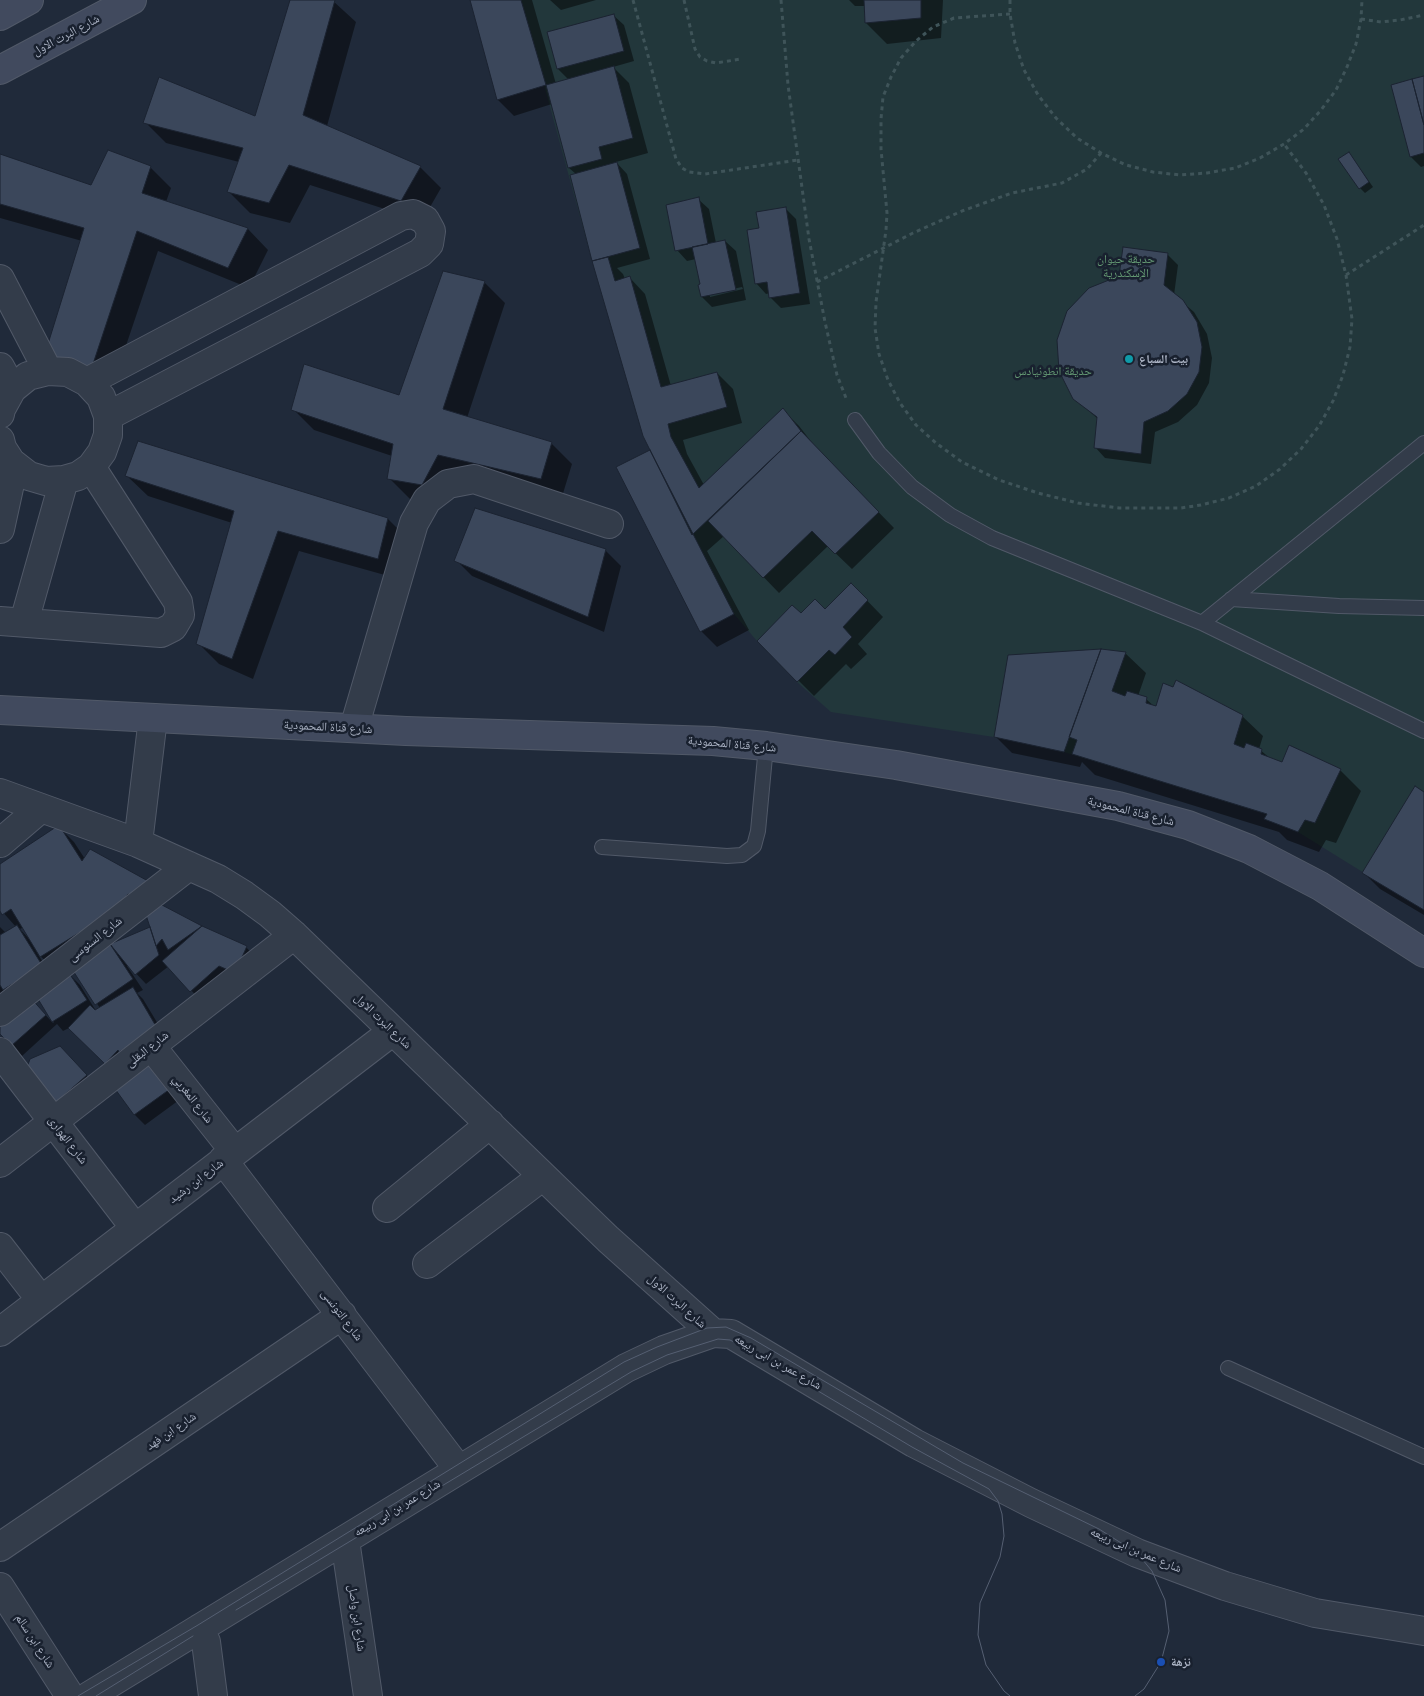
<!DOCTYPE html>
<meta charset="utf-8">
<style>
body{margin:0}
canvas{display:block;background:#202a3a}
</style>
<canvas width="1424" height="1696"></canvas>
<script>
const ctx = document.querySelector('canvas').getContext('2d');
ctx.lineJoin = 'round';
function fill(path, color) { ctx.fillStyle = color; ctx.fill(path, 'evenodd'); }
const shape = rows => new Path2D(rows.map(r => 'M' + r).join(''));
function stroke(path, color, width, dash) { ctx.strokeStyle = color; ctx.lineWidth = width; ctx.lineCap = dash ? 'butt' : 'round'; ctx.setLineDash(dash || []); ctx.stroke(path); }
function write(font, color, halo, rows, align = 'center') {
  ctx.font = font + ' "Golos Text","Noto Naskh Arabic",sans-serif'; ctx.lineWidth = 5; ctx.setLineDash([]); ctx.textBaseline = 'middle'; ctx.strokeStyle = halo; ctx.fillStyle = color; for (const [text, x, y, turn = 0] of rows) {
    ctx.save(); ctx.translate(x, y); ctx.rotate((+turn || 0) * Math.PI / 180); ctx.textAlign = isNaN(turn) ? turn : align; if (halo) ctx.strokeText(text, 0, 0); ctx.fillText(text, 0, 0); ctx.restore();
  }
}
fill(shape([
 [521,0,1424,0,1424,910,1298,832,1264,819,1266,814,1064,752,994,737,831,712,797,682,757,641,734,614,692,535,643,436,592,261]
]), '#22373b');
fill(shape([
 [292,0,332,0,356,22,327,126,420,167,441,188,422,221,310,185,290,223,250,213,229,192,239,162,166,143,145,122,256,118],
 [471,0,532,0,556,84,569,80,558,69,548,33,613,15,624,25,634,61,613,67,629,83,648,153,616,162,627,174,650,259,617,268,623,274,625,279,630,278,645,294,671,386,717,373,733,389,742,423,683,440,687,454,704,485,783,410,799,426,817,449,894,528,852,569,828,546,779,593,724,536,707,551,749,630,717,647,701,631,651,450,593,261,571,175,576,174,569,168,552,104,514,116,498,100],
 [550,0,596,0,561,10],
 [849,0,943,0,941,38,887,44,866,23,866,6,855,6],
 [1424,77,1424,166,1421,167,1411,157],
 [1349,153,1373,187,1365,193,1360,188],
 [0,155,92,187,150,167,171,188,166,202,248,229,268,250,249,288,158,251,111,390,65,381,82,241,0,218],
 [698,199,709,209,716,243,725,241,736,251,746,300,712,307,702,297,702,285,696,259,687,261,677,250],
 [742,287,743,289,710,297,710,294],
 [786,209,796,219,810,304,781,308,770,297,770,293,766,294,756,283,760,229],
 [1168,255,1178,265,1174,295,1194,312,1207,334,1212,358,1209,383,1197,405,1178,422,1155,432,1151,464,1105,458,1095,447,1098,419,1074,398],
 [484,282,505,303,467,418,551,443,572,464,561,500,459,476,443,505,410,499,389,478,392,456,314,430,293,409,400,397],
 [139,443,388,519,409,540,399,579,299,551,253,679,219,664,198,643,232,523,148,496,127,476],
 [605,550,621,566,604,632,472,576,456,560],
 [851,584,883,617,858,644,867,654,851,669,846,664,814,696,759,641,801,615,825,611],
 [1125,653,1146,673,1138,696,1146,699,1155,707,1242,716,1263,736,1259,749,1271,759,1283,764,1290,746,1340,770,1361,791,1336,843,1326,840,1319,852,1287,840,1279,832,1095,775,1082,762,1080,767,1012,753,996,737],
 [1424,793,1424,915,1380,889,1364,873],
 [59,827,74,842,85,859,163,898,156,910,162,906,203,929,246,947,256,958,201,1001,169,966,146,984,128,965,127,966,143,990,137,993,143,999,167,1039,116,1073,69,1028,63,1031,57,1024,22,1056,0,1032,0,927,6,933,16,927,0,909,0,865],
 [145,909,151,928,110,945,106,941,127,929,130,930],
 [24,927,31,941,20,929],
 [37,953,57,972,71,966,100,1008,96,1011,80,985,69,974,37,994,54,1022,53,1023,39,1008,15,1000,52,976],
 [71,1058,97,1087,64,1115,27,1070],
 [163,1062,186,1095,145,1125,135,1115,111,1082]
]), '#0007');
const building = shape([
 [290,0,335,0,303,115,421,166,401,201,289,165,269,203,227,192,243,148,143,123,159,77,255,116,290,0],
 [470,0,521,0,546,85,497,100,470,0],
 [864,0,921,0,921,18,865,23,864,0],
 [614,14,624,51,557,69,547,32,614,14],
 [614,66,633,138,599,147,602,159,568,168,546,85,614,66],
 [1424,76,1424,125,1412,79,1424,76],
 [1412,79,1424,125,1424,153,1410,157,1391,85,1412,79],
 [108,150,151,166,142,193,248,228,228,268,137,231,91,370,43,360,84,228,0,204,0,154,91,185,108,150],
 [1349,152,1369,182,1359,189,1338,159,1349,152],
 [617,162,640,248,592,261,570,175,617,162],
 [699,197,708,244,675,251,666,205,699,197],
 [786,207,800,293,769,298,767,282,755,284,747,230,759,228,756,212,786,207],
 [725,240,736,290,701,297,698,285,700,284,692,247,725,240],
 [1123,247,1168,253,1164,285,1183,300,1197,322,1202,347,1199,372,1187,394,1168,411,1144,422,1141,454,1094,448,1097,417,1073,399,1059,371,1057,340,1067,311,1089,288,1119,276,1123,247],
 [608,257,615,281,630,276,661,387,717,372,727,407,668,424,671,437,699,488,783,408,801,431,692,535,643,436,592,261,608,257],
 [443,271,485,281,443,409,552,442,541,479,438,455,422,485,387,479,393,444,291,410,304,364,399,395,443,271],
 [801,431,879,512,835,554,812,531,763,578,708,521,801,431],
 [138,441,388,518,378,559,278,531,232,659,196,644,234,511,125,476,138,441],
 [650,450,734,614,700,632,616,467,650,450],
 [475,508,606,549,588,617,454,561,475,508],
 [851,583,868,600,843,627,852,637,835,655,829,650,797,682,757,641,792,605,801,613,815,599,825,609,851,583],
 [1101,649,1064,752,994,737,1008,655,1101,649],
 [1101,649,1126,652,1112,691,1125,696,1127,691,1147,697,1146,703,1156,706,1163,683,1173,687,1176,680,1243,715,1234,744,1244,748,1246,743,1262,749,1261,754,1282,762,1289,745,1341,769,1315,823,1305,820,1298,832,1264,819,1267,814,1072,754,1077,740,1069,737,1101,649],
 [1415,786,1424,792,1424,910,1362,873,1415,786],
 [59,825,82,861,90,849,148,881,138,899,128,894,113,915,111,913,40,957,11,909,2,915,0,911,0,864,59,825],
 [162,905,202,926,168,950,162,939,156,946,146,915,162,905],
 [17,925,42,965,3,990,0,985,0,935,17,925],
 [202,926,247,946,235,973,219,966,190,992,162,961,202,926],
 [150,927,159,955,135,975,110,944,150,927],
 [110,944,133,979,95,1005,70,966,110,944],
 [69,973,87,1000,52,1022,35,994,69,973],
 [133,987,157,1028,119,1052,118,1050,105,1064,68,1028,90,1005,95,1010,133,987],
 [29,996,46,1015,11,1046,0,1034,0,1023,29,996],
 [60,1046,87,1075,53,1105,26,1070,30,1059,60,1046],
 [153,1050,177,1084,134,1115,110,1082,153,1050]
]);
fill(building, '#3b475b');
stroke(building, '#1b2331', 1);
const service = shape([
 [855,420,879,453,912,487,950,515,992,538,1202,623,1424,731],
 [1231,599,1339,606,1424,608],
 [1202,623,1424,443],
 [602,847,727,856,742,855,754,846,758,831,766,746],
 [1228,1368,1424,1457]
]);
const minor = shape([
 [0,279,48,371],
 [0,367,12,389],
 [87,382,401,216,413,214,425,220,431,231,429,244,420,253,108,416],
 [0,414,1,409,12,389,28,376,48,371,68,372,87,382,101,397,108,416,108,435,102,452,91,467,78,476,64,480,46,481,29,476,11,462,2,448,0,440],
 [0,529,14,465],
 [0,621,161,633,173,627,180,615,178,602,91,467],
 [24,622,64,480],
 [354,728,414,523,427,500,448,484,474,479,609,524],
 [0,793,138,843,189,866,218,879,244,895,270,914,294,935,608,1239,713,1333],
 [0,843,41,808],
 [138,843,153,718],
 [0,1012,189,866],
 [151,1046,235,1152],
 [0,1052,135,1228],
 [223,1160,459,1470],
 [0,1163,294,935],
 [387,1208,490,1124],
 [0,1247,41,1300],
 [427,1264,543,1176],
 [0,1332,393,1031],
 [345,1540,368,1696],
 [0,1547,342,1315],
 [0,1587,70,1696],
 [200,1628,206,1642,213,1696],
 [89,1696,626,1368,664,1350,713,1333,731,1334,914,1443,1031,1503,1137,1553,1225,1586,1315,1613,1424,1631]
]);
const secondary = shape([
 [0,16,29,0],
 [0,70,132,0],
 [0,710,406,731,713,741,766,746,896,765,1118,806,1188,825,1249,849,1320,886,1424,953]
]);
stroke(service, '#515968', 16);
stroke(minor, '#515968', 30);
stroke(secondary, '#515968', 30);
stroke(shape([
 [633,0,676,159,682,168,689,172,705,174,798,160],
 [684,0,695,49,700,57,707,61,716,63,741,59],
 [781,0,788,85,809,239,825,322,837,375,846,398],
 [1010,0,1010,14,1015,43,1024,70,1038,95,1056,118,1077,138,1101,153,1126,165,1153,172,1180,175,1207,173,1235,168,1260,158,1284,144,1304,129,1321,110,1336,90,1347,67,1356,44,1361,19,1362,0],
 [1010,14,954,18,933,27,916,41,901,58,891,77,883,97,881,119,881,149,887,213,886,230,876,302,875,328,879,354,888,380,900,403,916,425,936,443,962,462,999,480,1038,493,1078,503,1119,508,1181,508,1201,505,1229,498,1256,486,1280,469,1301,449,1319,426,1333,401,1343,375,1350,347,1352,319,1346,275,1337,239,1324,205,1306,173,1284,144],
 [1361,19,1381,22,1400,20,1424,15],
 [1346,275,1424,225],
 [817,282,913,233,962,211,1012,193,1062,183,1087,169,1101,153]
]), '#3f5459', 3, [4, 4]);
stroke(service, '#333c4a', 14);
stroke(minor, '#333c4a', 28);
stroke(secondary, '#414a5e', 28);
stroke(shape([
 [236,1610,631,1372,667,1355,718,1339,730,1340,746,1348,912,1447,989,1489,998,1501,1002,1514,1004,1536,1000,1557,980,1603,978,1635,986,1665,1004,1691,1010,1696],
 [78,1696,198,1625,624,1362,657,1347,707,1328,726,1327,751,1338,963,1463,1099,1529,1137,1553,1152,1571,1165,1600,1169,1631,1161,1662,1144,1689,1135,1696],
 [96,1696,193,1636]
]), '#555f72', 1);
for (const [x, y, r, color] of [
 [1129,359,5,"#0f9aa8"],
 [1161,1662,5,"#1a4fb4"]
]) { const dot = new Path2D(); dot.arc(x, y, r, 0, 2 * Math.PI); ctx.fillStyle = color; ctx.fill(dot); stroke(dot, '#19212f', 2); }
write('12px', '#aeb6c7', '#19212f', [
 ["شارع البرت الاول",66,35,-28],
 ["شارع قناة المحمودية",328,727,3],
 ["شارع قناة المحمودية",732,744,5],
 ["شارع قناة المحمودية",1131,811,14],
 ["شارع السنوسى",95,939,-38],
 ["شارع البرت الاول",383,1021,44],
 ["شارع البقلى",147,1049,-38],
 ["شارع المغربي",193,1099,52],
 ["شارع الهوارى",68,1140,53],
 ["شارع ابن رشيد",196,1181,-37],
 ["شارع البرت الاول",677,1301,42],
 ["شارع التونسى",342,1315,53],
 ["شارع عمر بن ابى ربيعه",778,1362,30],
 ["شارع ابن فهد",171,1431,-34],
 ["شارع عمر بن ابى ربيعه",397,1508,-31],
 ["شارع عمر بن ابى ربيعه",1136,1550,23],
 ["شارع ابن واصل",357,1618,82],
 ["شارع ابن سالم",35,1641,57]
]);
write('12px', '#649973', '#19212f', [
 ["حديقة حيوان",1126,259],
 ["الإسكندرية",1126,273],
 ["حديقة انطونيادس",1053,371]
]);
write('bold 12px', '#aeb6c7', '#19212f', [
 ["بيت السباع",1139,359],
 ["نزهة",1171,1662]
], 'left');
</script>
